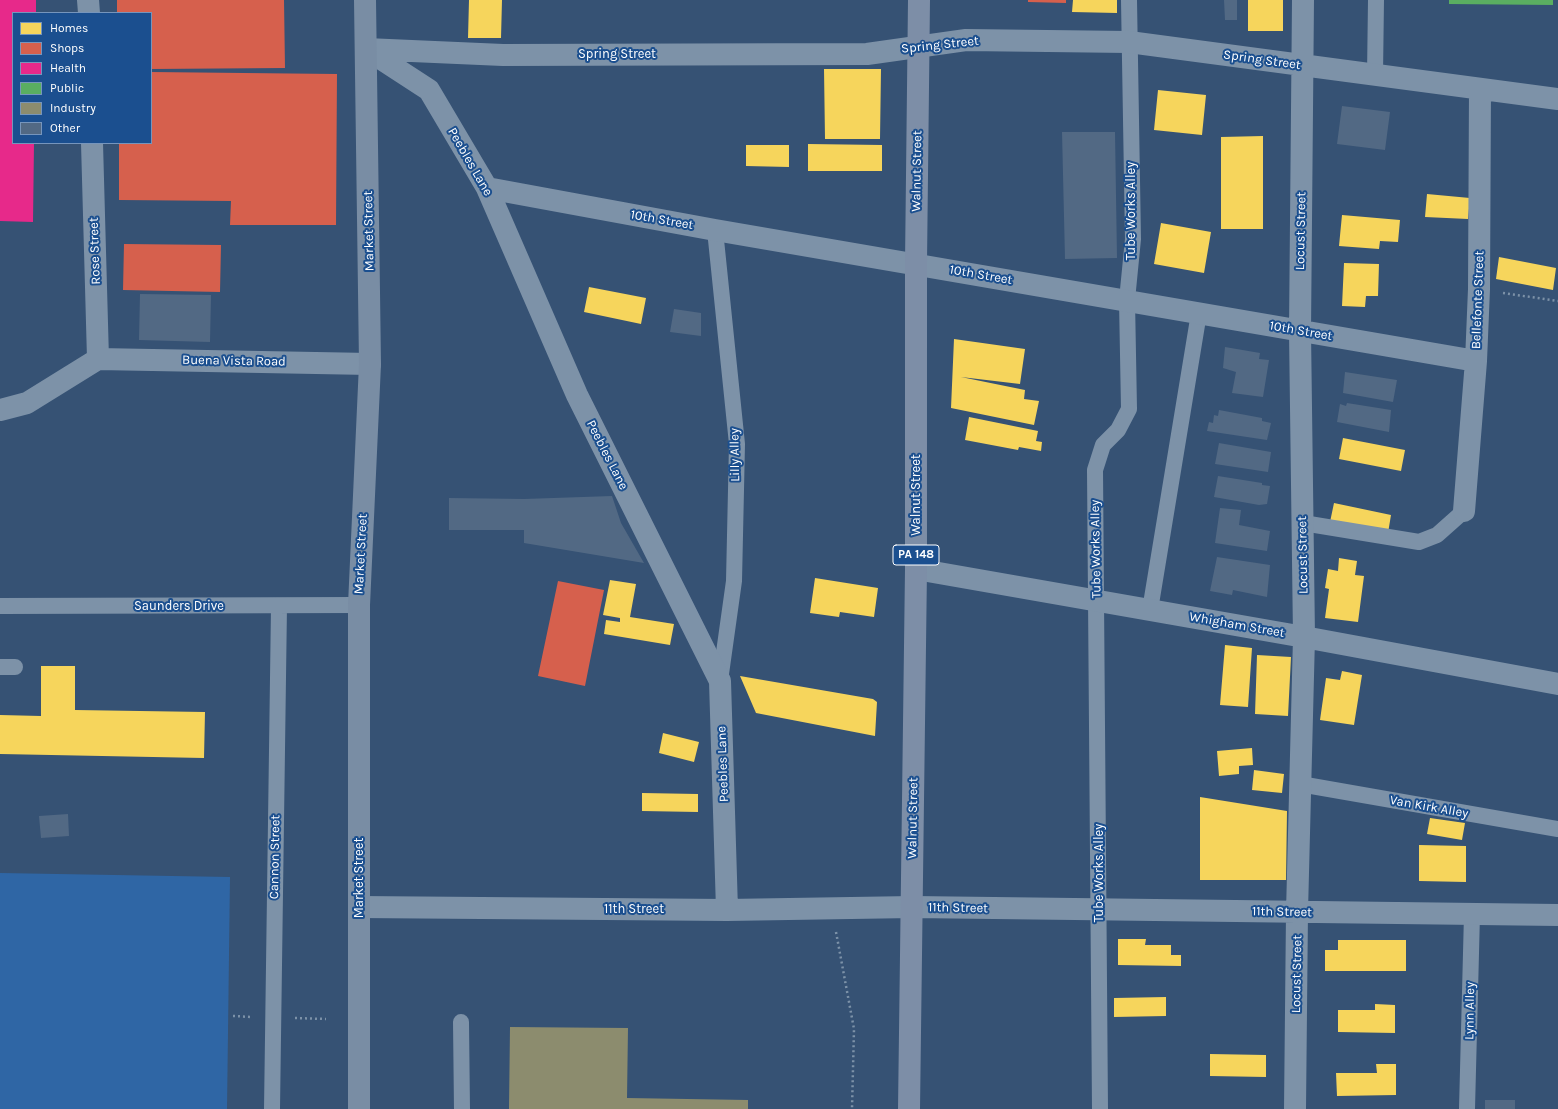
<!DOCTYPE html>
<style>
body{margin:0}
#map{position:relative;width:1558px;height:1109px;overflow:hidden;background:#365274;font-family:Karla,sans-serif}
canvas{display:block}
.legend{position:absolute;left:12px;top:12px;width:140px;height:132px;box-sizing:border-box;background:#1b4f8f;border:1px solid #7695bc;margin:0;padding:5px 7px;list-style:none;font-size:12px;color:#fff}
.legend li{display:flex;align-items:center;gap:8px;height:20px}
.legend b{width:20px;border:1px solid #7695bc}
</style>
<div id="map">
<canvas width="1558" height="1109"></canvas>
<ul class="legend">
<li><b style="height:11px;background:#f6d55c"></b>Homes</li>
<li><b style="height:11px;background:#d6604d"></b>Shops</li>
<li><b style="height:11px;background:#e7298a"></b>Health</li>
<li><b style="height:11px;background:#5aae61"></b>Public</li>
<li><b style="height:11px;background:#8c8c6e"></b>Industry</li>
<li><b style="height:11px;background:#526984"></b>Other</li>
</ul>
</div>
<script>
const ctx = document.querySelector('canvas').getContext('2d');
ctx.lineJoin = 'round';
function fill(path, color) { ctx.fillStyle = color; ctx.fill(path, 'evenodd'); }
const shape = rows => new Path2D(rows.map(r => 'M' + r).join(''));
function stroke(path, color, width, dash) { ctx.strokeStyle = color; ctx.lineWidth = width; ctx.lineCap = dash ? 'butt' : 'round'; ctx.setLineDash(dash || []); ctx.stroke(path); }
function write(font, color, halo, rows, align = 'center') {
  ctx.font = font + ' Karla,sans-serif'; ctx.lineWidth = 4; ctx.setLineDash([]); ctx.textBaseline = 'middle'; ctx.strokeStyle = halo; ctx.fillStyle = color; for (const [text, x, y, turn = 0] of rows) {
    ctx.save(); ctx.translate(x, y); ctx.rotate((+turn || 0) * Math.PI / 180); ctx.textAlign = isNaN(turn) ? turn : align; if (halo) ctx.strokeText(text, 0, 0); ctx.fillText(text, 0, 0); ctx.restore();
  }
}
fill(shape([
 [0,873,230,877,227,1109,0,1109]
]), '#2f66a5');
fill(shape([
 [469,0,502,0,501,38,468,38],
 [1073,0,1117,0,1117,13,1072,12],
 [1248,0,1283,0,1283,31,1248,31],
 [824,69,881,69,880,139,825,139],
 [1158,90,1206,95,1202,135,1154,130],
 [1263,136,1263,229,1221,229,1221,137],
 [808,144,882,145,882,171,808,171],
 [746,145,789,145,789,167,746,166],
 [1427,194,1470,198,1468,219,1425,217],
 [1342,215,1400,220,1398,242,1380,241,1379,249,1339,246],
 [1161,223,1211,232,1204,273,1154,264],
 [1499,257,1556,268,1553,290,1496,279],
 [1344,263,1379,264,1378,296,1366,296,1365,307,1342,306],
 [589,287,646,298,641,324,584,312],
 [954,339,1025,349,1020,384,961,377,1025,390,1024,399,1039,401,1034,425,951,408],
 [969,417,1038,431,1036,441,1042,442,1041,451,1019,447,1018,450,965,440],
 [1343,438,1405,450,1401,471,1339,459],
 [1334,503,1391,515,1388,533,1330,522],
 [1339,558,1357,561,1355,575,1364,576,1358,622,1325,618,1329,589,1325,588,1328,569,1338,571],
 [815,578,878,588,874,617,840,612,839,617,810,613],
 [610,580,636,584,630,617,674,624,670,645,604,634,606,620,620,622,620,618,603,615],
 [1225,645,1252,648,1248,707,1220,705],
 [1257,655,1291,657,1288,716,1255,714],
 [41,666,75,666,75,710,205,712,204,758,0,754,0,715,41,716],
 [1342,671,1362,675,1354,725,1320,720,1326,678,1340,680],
 [740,676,873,699,877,702,875,736,756,713],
 [663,733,699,742,694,762,659,753],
 [1252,748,1253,765,1239,766,1239,774,1219,776,1217,751],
 [1254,770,1284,774,1282,793,1252,790],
 [642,793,698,794,698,812,642,811],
 [1200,797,1287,811,1286,880,1200,880],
 [1430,818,1465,823,1462,840,1427,834],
 [1419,845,1466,846,1466,882,1419,881],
 [1118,939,1146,939,1145,945,1171,945,1171,955,1181,955,1181,966,1118,965],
 [1338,940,1406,940,1406,971,1325,971,1325,950,1338,950],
 [1166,997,1166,1016,1114,1017,1114,998],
 [1375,1004,1395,1005,1395,1033,1338,1032,1338,1010,1375,1010],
 [1210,1054,1266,1055,1266,1077,1210,1076],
 [1376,1064,1396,1064,1396,1095,1337,1096,1336,1073,1377,1073]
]), '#f6d55c');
fill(shape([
 [117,0,284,0,285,68,151,69,151,13,117,13],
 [1028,0,1066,0,1066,3,1028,2],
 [151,72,337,74,336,225,230,225,231,201,119,200,119,143,151,143],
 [124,244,221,245,220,292,123,290],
 [558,581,604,590,585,686,538,676]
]), '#d6604d');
fill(shape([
 [0,0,36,0,36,13,13,13,13,143,34,143,33,222,0,221]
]), '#e7298a');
fill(shape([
 [1449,0,1553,0,1553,5,1449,4]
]), '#5aae61');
fill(shape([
 [510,1027,628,1028,627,1098,748,1100,748,1109,509,1109]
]), '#8c8c6e');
fill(shape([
 [1224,0,1237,0,1237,20,1225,20],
 [1342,106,1390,112,1385,150,1337,144],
 [1062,132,1115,132,1117,258,1065,259],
 [140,294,211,295,210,342,139,340],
 [674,309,701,313,701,336,670,332],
 [1225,347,1260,353,1259,359,1269,360,1263,397,1232,393,1236,372,1223,368],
 [1345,372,1397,380,1393,402,1343,393],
 [1347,403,1391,410,1389,432,1337,422,1340,404,1346,406],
 [1219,410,1262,418,1262,421,1271,423,1267,440,1207,431,1209,422,1213,423,1214,415,1218,416],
 [1219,443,1271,452,1268,472,1215,464],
 [1218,476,1262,483,1262,485,1270,486,1267,504,1259,505,1214,497],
 [612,496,621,523,644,563,524,543,524,530,449,530,449,498,524,499],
 [1220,508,1241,510,1239,525,1270,531,1267,551,1215,543],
 [1217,557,1270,565,1267,597,1233,590,1232,595,1210,591],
 [68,814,69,836,41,838,39,816],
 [1485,1100,1515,1100,1515,1109,1485,1109]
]), '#526984');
stroke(shape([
 [1503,293,1558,301],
 [836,932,854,1029,852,1109],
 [233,1016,252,1017],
 [295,1018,326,1019]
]), '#7d92a8', 2.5, [2, 3]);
stroke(shape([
 [1375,75,1376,0],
 [715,230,737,444,734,581,720,681],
 [1303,523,1419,542,1437,535,1464,511],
 [0,606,359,605],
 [1150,610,1199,313],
 [0,667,15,667],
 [1300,784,1558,829],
 [461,1022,462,1109],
 [272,1109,279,606],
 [1100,1109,1095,470,1103,445,1118,430,1129,409,1127,300,1133,239,1129,0],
 [1467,1109,1472,914]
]), '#7d92a8', 16);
stroke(shape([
 [88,0,89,13],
 [366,49,503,55,867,54,966,40,1129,42,1558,99],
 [366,49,429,90,487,188,577,395,720,681,727,910],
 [92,143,98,359],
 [487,188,715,230,1476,361],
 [98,359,370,364],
 [0,410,27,403,98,359],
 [1464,511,1476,361,1479,289,1480,89],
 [916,569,1304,637,1558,684],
 [359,907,727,910,913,907,1558,915],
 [1295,1109,1297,912,1304,637,1300,331,1303,0]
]), '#7d92a8', 22);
stroke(shape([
 [359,1109,359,605,370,364,365,0]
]), '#798da4', 22);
stroke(shape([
 [909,1109,916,569,916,263,919,0]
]), '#7d8ea7', 22);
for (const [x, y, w] of [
 [916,555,46]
]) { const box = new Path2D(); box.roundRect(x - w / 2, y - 10, w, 20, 3); ctx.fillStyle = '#1b4f8f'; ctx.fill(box); stroke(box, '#fff', 1); }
write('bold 12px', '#fff', null, [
 ["PA 148",916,555]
]);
write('13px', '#fff', '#1b4f8f', [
 ["Spring Street",940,45,-6],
 ["Spring Street",617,54],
 ["Spring Street",1262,60,8],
 ["Peebles Lane",470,162,60],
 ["Walnut Street",917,171,-89],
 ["Tube Works Alley",1131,211,-90],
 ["10th Street",662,220,10],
 ["Market Street",369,231,-91],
 ["Locust Street",1301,231,-89],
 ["Rose Street",95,251,-92],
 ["10th Street",981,275,10],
 ["Bellefonte Street",1478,300,-88],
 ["10th Street",1301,331,10],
 ["Buena Vista Road",234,361,1],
 ["Peebles Lane",607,455,63],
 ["Lilly Alley",735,455,-91],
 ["Walnut Street",916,495,-90],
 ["Tube Works Alley",1096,549,-91],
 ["Market Street",361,554,-87],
 ["Locust Street",1303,555,-91],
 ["Saunders Drive",179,606],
 ["Whigham Street",1237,625,10],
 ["Peebles Lane",723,764,-92],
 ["Van Kirk Alley",1429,807,10],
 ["Walnut Street",913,818,-89],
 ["Cannon Street",275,857,-89],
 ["Tube Works Alley",1099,873,-90],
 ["Market Street",359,878,-90],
 ["11th Street",958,908,1],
 ["11th Street",634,909],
 ["11th Street",1282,912,1],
 ["Locust Street",1297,974,-89],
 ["Lynn Alley",1470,1011,-89]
]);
</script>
